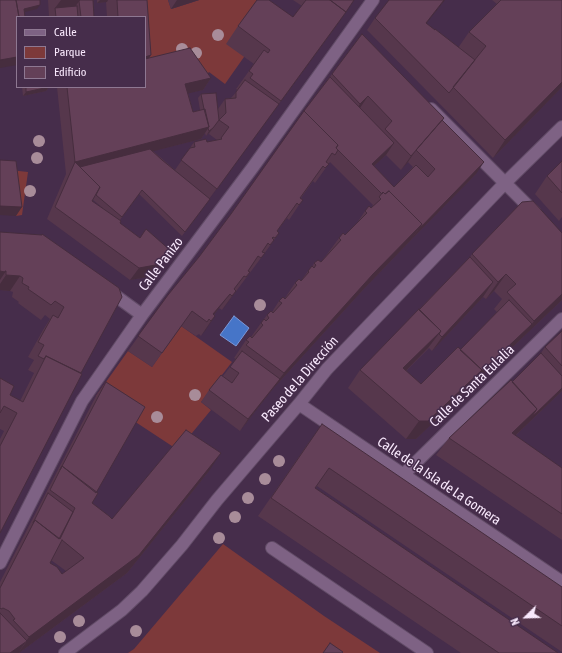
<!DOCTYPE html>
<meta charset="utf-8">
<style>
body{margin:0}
#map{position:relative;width:562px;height:653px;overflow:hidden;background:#462d4b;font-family:"Asap Condensed",sans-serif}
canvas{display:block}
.legend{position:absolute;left:16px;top:16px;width:130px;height:72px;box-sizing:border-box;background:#462d4b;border:1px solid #8e7892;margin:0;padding:5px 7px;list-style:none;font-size:12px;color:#f9e9fd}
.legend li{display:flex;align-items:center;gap:8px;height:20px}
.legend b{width:20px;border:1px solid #8e7892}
.north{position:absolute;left:506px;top:597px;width:40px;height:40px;-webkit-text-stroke:3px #462d4b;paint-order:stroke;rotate:247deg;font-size:11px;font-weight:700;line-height:16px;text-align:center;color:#f9e9fd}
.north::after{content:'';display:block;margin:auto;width:14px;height:18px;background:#f9e9fd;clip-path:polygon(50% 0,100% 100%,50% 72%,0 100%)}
</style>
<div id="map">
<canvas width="562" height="653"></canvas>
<ul class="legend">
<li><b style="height:5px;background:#7e6284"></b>Calle</li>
<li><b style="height:11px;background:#7d393a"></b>Parque</li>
<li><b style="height:11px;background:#644058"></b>Edificio</li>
</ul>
<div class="north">N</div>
</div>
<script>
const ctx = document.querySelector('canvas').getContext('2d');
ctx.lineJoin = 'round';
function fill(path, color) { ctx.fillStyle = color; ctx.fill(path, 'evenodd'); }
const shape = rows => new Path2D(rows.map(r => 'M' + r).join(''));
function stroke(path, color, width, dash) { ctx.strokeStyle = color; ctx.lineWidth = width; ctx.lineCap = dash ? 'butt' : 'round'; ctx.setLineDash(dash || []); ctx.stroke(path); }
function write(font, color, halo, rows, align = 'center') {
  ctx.font = font + ' "Asap Condensed",sans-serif'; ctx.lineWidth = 3; ctx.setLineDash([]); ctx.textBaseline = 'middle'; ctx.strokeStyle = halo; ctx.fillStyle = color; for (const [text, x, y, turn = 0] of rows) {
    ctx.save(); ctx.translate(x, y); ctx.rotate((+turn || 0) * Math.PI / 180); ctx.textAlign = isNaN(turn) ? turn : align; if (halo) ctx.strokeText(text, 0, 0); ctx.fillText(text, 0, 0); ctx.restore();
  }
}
fill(shape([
 [136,0,168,0,171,9,199,0,264,0,244,57,225,84,209,72,199,84,145,69,145,17],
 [10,170,28,172,22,215,16,216],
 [181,326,232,362,201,402,211,410,178,450,96,396,128,351,152,367],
 [223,544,324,616,380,653,128,653,134,649]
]), '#7d393a');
const water = shape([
 [234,316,249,328,236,346,220,335,234,316]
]);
fill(water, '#4675c8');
stroke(water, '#7c98d8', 1);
const lane = shape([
 [272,548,427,653]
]);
const street = shape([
 [431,109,535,213],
 [109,291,142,315],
 [299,404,562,582],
 [404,474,562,319],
 [0,563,82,401,142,315,253,167,373,0],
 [65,653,122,610,142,591,182,545,217,500,299,404,327,369,505,183,562,127]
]);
stroke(lane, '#614b66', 14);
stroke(street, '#614b66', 14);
stroke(lane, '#7e6284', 12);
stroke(street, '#7e6284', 12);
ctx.fillStyle = '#a88c99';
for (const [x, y] of [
 [218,35],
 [182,49],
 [196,53],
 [39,141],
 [37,158],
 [30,191],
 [260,305],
 [195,395],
 [157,417],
 [279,461],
 [265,479],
 [248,498],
 [235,517],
 [219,538],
 [79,621],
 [136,631],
 [60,637]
]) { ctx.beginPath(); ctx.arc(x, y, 6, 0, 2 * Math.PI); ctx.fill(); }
fill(shape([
 [48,0,94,0,93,1,94,17,49,17],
 [97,0,147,0,151,55,149,58,211,78,203,90,188,93,193,112,200,110,198,98,201,94,218,109,225,99,231,98,238,90,236,89,254,64,226,44,238,26,293,17,302,6,293,0,354,0,334,29,182,236,139,194,120,220,120,224,162,263,153,276,130,280,47,219,66,174,57,87,145,87,145,17,107,17,106,2,97,3],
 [210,132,209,134,217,140,207,142,194,142,175,170,153,151,201,139,205,133,206,136],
 [93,200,103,208,92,201],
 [168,0,199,0,171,9],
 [492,0,562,0,562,87,493,158,367,30,375,18,426,24,458,48,469,32,497,4],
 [362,34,444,118,442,120,476,174,409,242,361,292,271,391,240,431,201,402,209,390,223,376,236,359,234,358,246,340,251,337,261,323,267,315,272,312,279,301,285,298,295,283,301,281,308,271,312,267,314,263,321,262,328,253,339,238,345,235,355,226,365,211,371,208,373,205,330,162,315,183,313,181,301,198,299,205,289,220,287,218,277,231,279,233,264,254,222,310,219,308,214,315,215,316,201,336,199,334,196,336,181,326,152,367,128,351,168,295,199,257,231,214,304,111],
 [386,155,401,170,408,162,413,167,394,187,374,166],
 [22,87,49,87,46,91,23,96],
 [562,161,562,217,559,221,535,194,547,176],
 [0,232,119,288,81,373,0,533,0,439,4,431,0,429,0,378,10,395,20,401,34,373,28,370,34,360,28,357,43,330,50,319,45,315,41,320,18,303,19,302,12,297,13,292,10,291,0,290],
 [562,233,562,300,416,439,406,439,348,388,360,370,470,257,472,254],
 [494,291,502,299,494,309,497,312,460,350,421,384,406,371,429,348,432,351,483,297,486,299],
 [562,331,562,391,515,436,562,468,562,540,436,455,449,438,512,382,541,353,545,347],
 [106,382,96,493,92,503,112,519,209,471,127,573,19,653,0,653,0,582,96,396],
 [51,560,66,571,62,574,50,563],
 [309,442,562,587,562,652,317,486,315,488,558,653,461,653,258,516]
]), '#56374c');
fill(shape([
 [61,0,80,0,69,15,55,8],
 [100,0,108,0,107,2,97,3],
 [177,0,199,0,171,9],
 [444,0,445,0,417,35,426,23],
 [40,5,37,9,21,13,24,9],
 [346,12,334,29,182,236],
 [151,55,145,64,145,57],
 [17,57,17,65,0,68,0,60],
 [211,78,203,90,177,96,185,84],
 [562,82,562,87,493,158,505,140],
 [49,87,46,91,23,96,26,92],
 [368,96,358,111,350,118,360,104],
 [444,118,434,132,416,150,408,162,401,170,411,156],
 [209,127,201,139,72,172,75,162],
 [213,128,210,132,206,136,209,131],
 [394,143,386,155,363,176,372,164],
 [484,162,476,174,409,242,418,230],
 [0,206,22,207,16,216,0,215],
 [422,224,409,242,361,292,271,391,240,431,248,419,284,373,373,274],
 [171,251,153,276,130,280,139,268],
 [0,271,6,271,0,280],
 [506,274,494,291,486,299,498,282],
 [6,275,20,276,10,291,0,290,0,284],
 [493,282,483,297,432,351,442,337],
 [236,291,226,305,222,310,232,296],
 [230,294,219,308,210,320,213,314],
 [562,294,562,300,416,439,406,439,419,421,482,370,532,324,534,321],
 [215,316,205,331,201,336,211,321],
 [441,331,428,348,391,386,403,368],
 [562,388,562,391,499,451,512,433,537,409],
 [221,453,209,471,127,573,19,653,18,653,29,637],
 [27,641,18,653,10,653]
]), '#462d3e');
const building = shape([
 [0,0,16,0,19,17,17,17,17,57,0,60,0,0],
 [16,0,40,0,40,5,24,9,25,17,19,17,16,0],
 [80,0,93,0,94,17,81,17,79,1,80,0],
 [117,0,147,0,151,55,145,57,145,17,118,17,117,0],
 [257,0,269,0,293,17,306,0,330,0,346,12,281,101,250,78,253,74,249,71,264,50,268,53,270,50,238,26,257,0],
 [330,0,354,0,346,12,330,0],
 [389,0,444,0,426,23,435,30,435,29,475,60,449,93,375,18,389,0],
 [501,0,562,0,562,82,505,140,453,87,486,46,469,32,501,0],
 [77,6,78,17,56,17,55,8,77,6],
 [362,34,444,118,411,156,385,129,392,121,368,96,360,104,332,74,362,34],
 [190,48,211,78,185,84,193,112,205,109,209,127,75,162,67,87,145,87,145,59,190,48],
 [330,77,394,143,372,164,394,187,416,165,428,177,435,169,416,150,442,120,484,162,418,230,422,224,389,191,385,194,383,192,382,194,336,148,338,145,304,111,330,77],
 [245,80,279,104,217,189,181,160,190,148,195,147,194,142,206,139,207,142,222,139,221,138,229,127,219,120,226,113,225,99,236,98,236,92,245,80],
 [26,87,49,87,26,92,26,87],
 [216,93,219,120,213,128,209,131,208,128,209,127,204,109,201,94,216,93],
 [304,111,338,145,336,148,338,150,335,155,332,153,326,162,329,164,325,168,323,166,300,198,303,200,299,205,297,203,277,231,279,233,275,238,273,237,272,238,274,240,270,245,268,243,262,252,265,253,261,258,258,256,248,271,250,272,246,277,244,276,234,289,236,291,232,296,230,294,213,314,215,316,211,321,209,319,207,322,192,311,162,353,138,336,168,295,199,257,231,214,304,111],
 [150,149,162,160,210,199,185,232,142,190,122,217,96,195,100,187,80,167,150,149],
 [0,160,16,161,22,207,0,206,0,160],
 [562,161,562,193,547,176,562,161],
 [75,162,100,187,92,201,121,221,120,223,140,238,146,229,171,251,161,264,139,268,55,207,75,162],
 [389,191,422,224,373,274,284,373,246,345,249,342,246,340,250,336,252,338,263,325,261,323,264,319,266,321,269,318,267,315,271,311,273,313,282,303,279,301,283,297,285,299,297,285,295,283,299,279,301,281,309,272,308,271,312,266,314,268,316,265,314,263,318,260,321,262,341,240,339,238,343,233,345,235,367,213,365,211,369,206,371,208,381,199,379,197,383,192,385,194,389,191],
 [533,201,562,233,562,294,534,321,507,292,516,284,506,274,498,282,472,254,522,202,533,201],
 [0,232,42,235,42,234,119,288,122,297,81,373,46,356,44,359,38,356,44,345,38,342,53,315,58,318,64,307,55,301,51,305,28,289,29,287,22,283,23,278,20,276,6,275,6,271,5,271,5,272,0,271,0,232],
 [470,257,493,282,442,337,439,334,441,331,419,310,470,257],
 [509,300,532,324,480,373,482,370,460,350,509,300],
 [419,309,441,331,403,368,421,384,458,347,482,370,428,421,419,421,360,370,419,309],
 [562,331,562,366,545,347,562,331],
 [242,351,280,379,248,419,209,390,221,375,232,383,239,373,230,367,242,351],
 [541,353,562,376,562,388,531,418,537,409,512,382,541,353],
 [46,356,82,374,0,533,0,446,17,413,4,406,0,413,0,378,14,386,10,395,23,402,46,356],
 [511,380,537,409,512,433,562,468,562,514,449,438,511,380],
 [106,382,145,407,96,493,62,466,60,470,106,382],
 [322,424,562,587,562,626,329,468,315,488,558,653,499,653,271,498,322,424],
 [186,430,221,453,139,555,29,637,13,620,15,619,9,611,3,608,1,609,0,608,0,588,35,520,60,539,75,508,50,490,62,466,98,493,92,503,109,516,112,519,186,430],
 [62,540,84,558,62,574,57,567,50,563,62,540],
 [48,493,73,512,59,539,35,520,33,523,48,493],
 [0,613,27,641,10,653,0,653,0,613],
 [330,643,343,652,342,653,323,653,330,643]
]);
fill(building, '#644058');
stroke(building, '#462d3e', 1);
write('14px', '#f9e9fd', '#462d4b', [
 ["Calle Panizo",161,264,-53],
 ["Paseo de la Dirección",300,379,-49],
 ["Calle de Santa Eulalia",472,386,-44],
 ["Calle de la Isla de La Gomera",439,481,34]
]);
</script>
